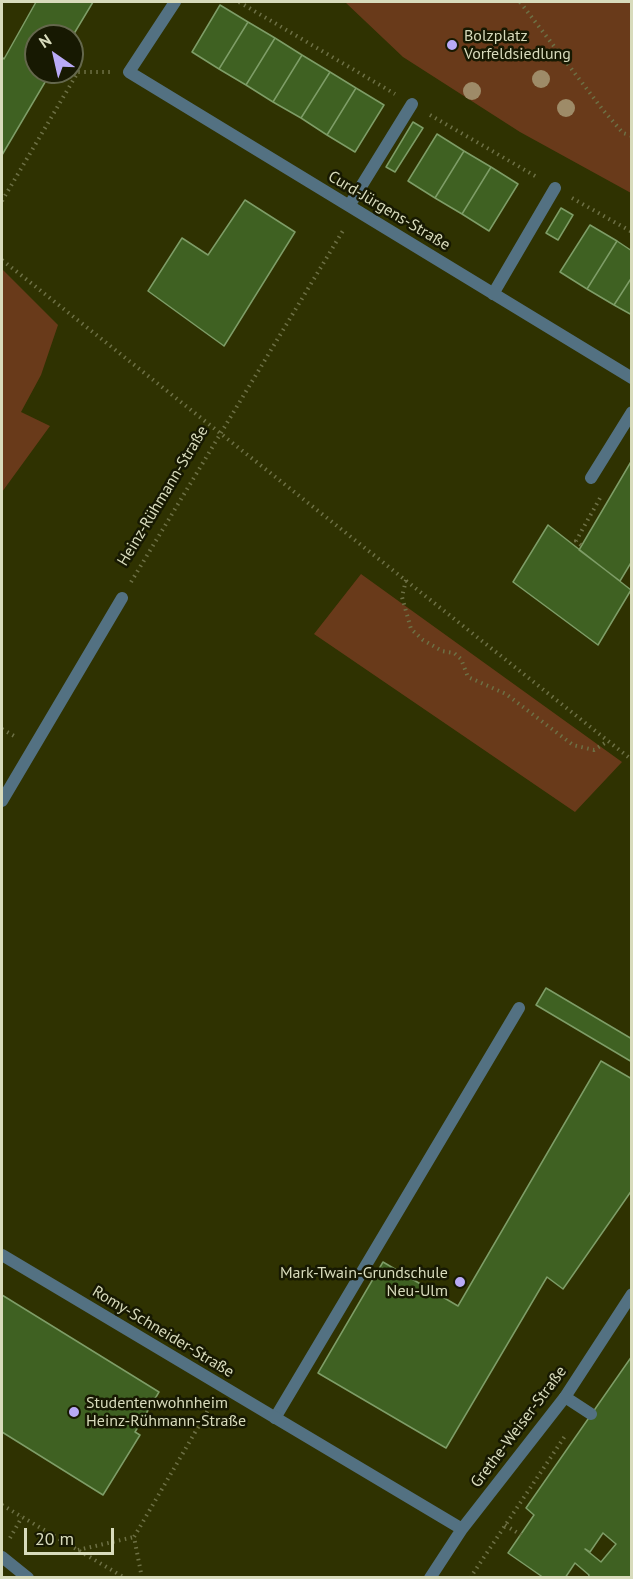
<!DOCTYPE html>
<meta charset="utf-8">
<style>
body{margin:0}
#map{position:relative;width:633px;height:1579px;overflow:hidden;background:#2f3201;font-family:"PT Sans",sans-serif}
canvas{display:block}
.frame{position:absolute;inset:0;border:3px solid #d8dbbc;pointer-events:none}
.north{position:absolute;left:24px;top:24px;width:60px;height:60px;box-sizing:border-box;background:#171902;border:2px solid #64674c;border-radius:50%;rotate:326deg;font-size:16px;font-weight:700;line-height:24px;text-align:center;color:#d8dbbc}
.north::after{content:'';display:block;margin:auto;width:21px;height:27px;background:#b9aaf7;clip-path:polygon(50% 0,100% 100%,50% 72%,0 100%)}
.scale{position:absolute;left:24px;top:1528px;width:90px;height:27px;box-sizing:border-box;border:3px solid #d8dbbc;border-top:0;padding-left:8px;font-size:18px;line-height:21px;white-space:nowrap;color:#d8dbbc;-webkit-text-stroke:4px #171902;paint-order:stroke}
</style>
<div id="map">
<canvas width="633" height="1579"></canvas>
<div class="frame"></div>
<div class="north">N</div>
<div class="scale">20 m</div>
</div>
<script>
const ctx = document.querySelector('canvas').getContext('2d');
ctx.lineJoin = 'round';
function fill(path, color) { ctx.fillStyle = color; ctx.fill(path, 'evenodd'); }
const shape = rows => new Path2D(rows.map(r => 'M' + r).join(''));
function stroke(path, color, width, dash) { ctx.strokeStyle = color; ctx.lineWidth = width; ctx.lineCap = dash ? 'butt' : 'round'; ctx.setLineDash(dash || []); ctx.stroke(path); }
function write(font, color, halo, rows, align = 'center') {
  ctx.font = font + ' "PT Sans",sans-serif'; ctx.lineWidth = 5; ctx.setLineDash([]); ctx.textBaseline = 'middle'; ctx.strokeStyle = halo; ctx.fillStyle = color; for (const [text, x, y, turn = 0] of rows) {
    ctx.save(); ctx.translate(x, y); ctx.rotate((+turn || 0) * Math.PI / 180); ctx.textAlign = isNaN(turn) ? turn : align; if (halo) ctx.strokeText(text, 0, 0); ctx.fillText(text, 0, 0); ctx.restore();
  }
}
fill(shape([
 [345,2,631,2,631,193,520,132,403,57],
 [2,269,58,325,41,375,21,412,50,426,2,492],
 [361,574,622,762,575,812,314,634]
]), '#693a1a');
const building = shape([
 [36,2,93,2,72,37,36,36,36,72,51,72,2,155,2,57,4,59,36,2],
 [220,5,248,22,219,69,192,52,220,5],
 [248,22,275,38,246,85,219,69,248,22],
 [275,38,302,55,273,102,246,85,275,38],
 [302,55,330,72,301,118,273,102,302,55],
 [330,72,356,88,327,135,301,118,330,72],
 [356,88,384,105,355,152,327,135,356,88],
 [413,122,423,128,395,172,386,167,413,122],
 [437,134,464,151,435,198,408,181,437,134],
 [464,151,491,167,462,214,435,198,464,151],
 [491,167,518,184,489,231,462,214,491,167],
 [245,200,295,232,224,346,148,291,182,238,208,255,245,200],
 [561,208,573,215,558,240,546,233,561,208],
 [590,225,617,241,587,289,560,272,590,225],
 [617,241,632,251,632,277,614,305,587,289,617,241],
 [632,277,632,315,614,305,632,277],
 [632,460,632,561,620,581,579,550,632,460],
 [548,525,631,590,598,645,513,582,548,525],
 [546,988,632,1039,632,1062,536,1005,546,988],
 [601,1061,632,1079,632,1190,563,1289,547,1277,446,1448,318,1373,383,1262,458,1306,601,1061],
 [2,1295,159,1392,135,1432,140,1435,103,1495,2,1432,2,1295],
 [632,1356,632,1578,588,1578,589,1575,575,1563,565,1578,544,1578,508,1553,534,1515,526,1508,632,1356],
 [603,1533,616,1544,601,1562,585,1549,590,1552,603,1533]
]);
fill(building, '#3f6122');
stroke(building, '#7e9d67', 1.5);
stroke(shape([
 [239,2,395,94],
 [520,2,603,110,623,133,632,136],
 [430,115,537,177],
 [572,198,632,232],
 [2,201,78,72,111,72],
 [2,260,632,760],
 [581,545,576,541,600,498],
 [406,580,402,597,411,629,423,640,442,651,454,653,461,659,468,677,506,694,573,745,594,750,608,741],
 [131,582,344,229],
 [2,729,16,737],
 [2,1505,125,1578],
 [505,1525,521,1535],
 [10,1538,22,1517],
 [78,1550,134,1537],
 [142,1578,134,1537,211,1405],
 [470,1578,565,1436]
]), '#6d7045', 4, [1.5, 4.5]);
stroke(shape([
 [175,2,129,72,632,378],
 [349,206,412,104],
 [493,294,555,188],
 [591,478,632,412],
 [565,1397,591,1414],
 [275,1418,519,1008]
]), '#537182', 12);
stroke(shape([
 [2,801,122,598],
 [2,1255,462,1529],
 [2,1557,28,1578],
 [430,1578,462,1529,565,1397,632,1294]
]), '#537182', 12);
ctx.fillStyle = '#9e8b68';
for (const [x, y] of [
 [541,79],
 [472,91],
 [566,108]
]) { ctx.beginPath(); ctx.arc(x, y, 9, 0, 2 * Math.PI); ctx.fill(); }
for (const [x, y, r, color] of [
 [452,45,6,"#b9aaf7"],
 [460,1282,6,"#b9aaf7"],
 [74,1412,6,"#b9aaf7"]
]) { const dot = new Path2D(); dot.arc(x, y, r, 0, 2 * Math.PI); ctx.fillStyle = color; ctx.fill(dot); stroke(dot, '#171902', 2); }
write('16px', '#d8dbbc', '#171902', [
 ["Bolzplatz",464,36],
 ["Vorfeldsiedlung",464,54],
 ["Mark-Twain-Grundschule",448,1273,"right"],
 ["Neu-Ulm",448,1291,"right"],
 ["Studentenwohnheim",86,1403],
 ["Heinz-Rühmann-Straße",86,1421]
], 'left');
write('16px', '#d8dbbc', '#171902', [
 ["Curd-Jürgens-Straße",389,211,31],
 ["Heinz-Rühmann-Straße",163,496,-59],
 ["Romy-Schneider-Straße",163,1332,31],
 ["Grethe-Weiser-Straße",519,1427,-53]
]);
</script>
